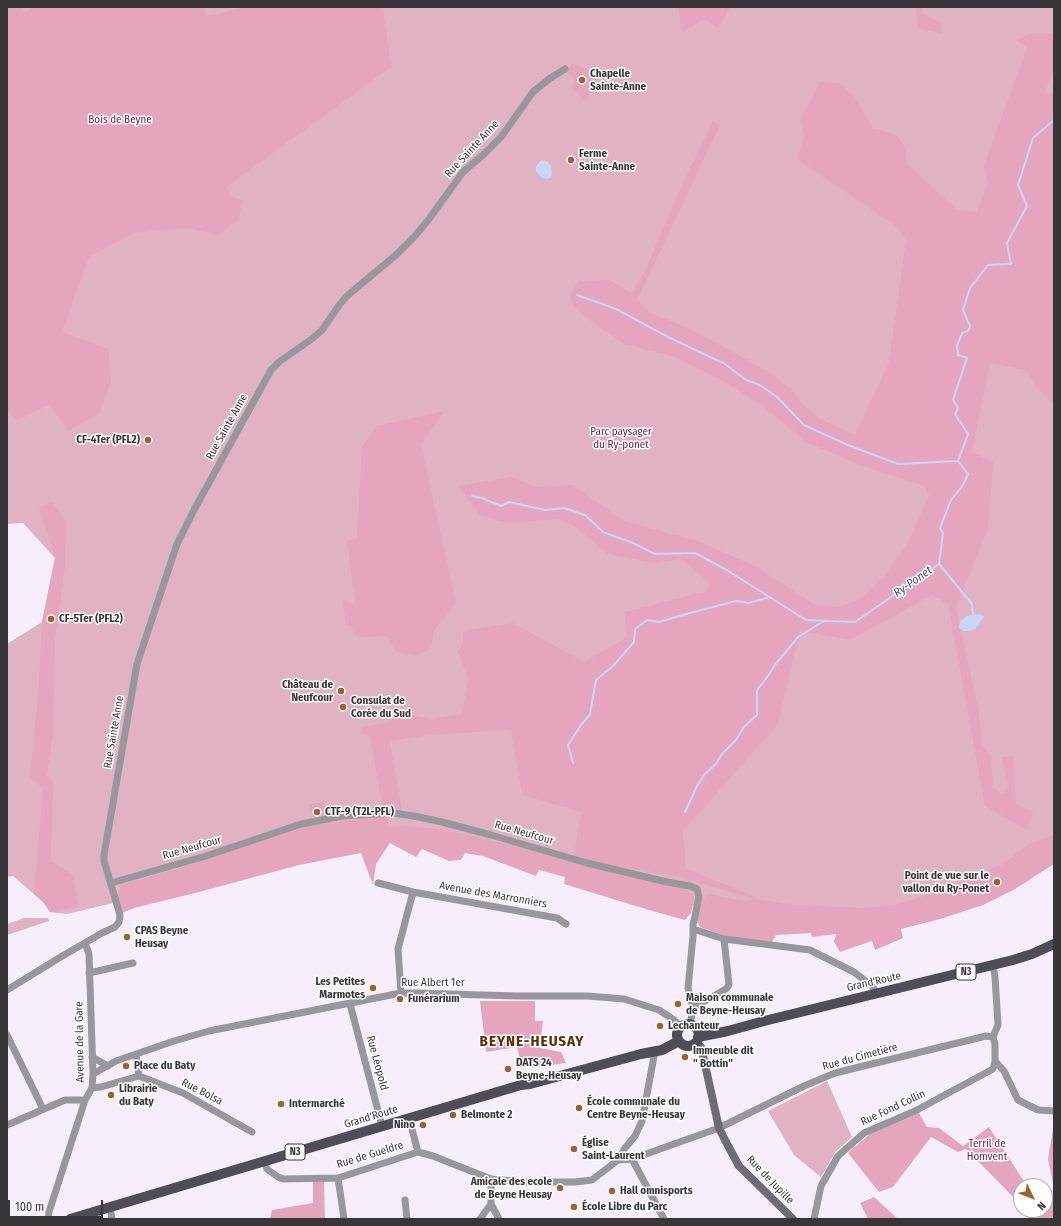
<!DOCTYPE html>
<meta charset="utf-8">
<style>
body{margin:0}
#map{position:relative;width:1061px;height:1226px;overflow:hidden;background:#f6effb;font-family:"Fira Sans Condensed",sans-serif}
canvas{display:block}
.frame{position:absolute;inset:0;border:8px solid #39363b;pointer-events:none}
.north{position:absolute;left:1013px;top:1178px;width:40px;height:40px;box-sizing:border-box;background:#fff;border:1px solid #b0afb1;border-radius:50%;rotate:133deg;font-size:11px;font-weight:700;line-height:16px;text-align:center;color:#39363b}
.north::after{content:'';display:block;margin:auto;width:14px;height:18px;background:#a1602c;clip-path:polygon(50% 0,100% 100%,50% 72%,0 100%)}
.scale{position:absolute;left:8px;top:1200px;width:95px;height:18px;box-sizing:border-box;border:2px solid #39363b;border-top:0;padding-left:5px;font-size:12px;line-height:14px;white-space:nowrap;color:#39363b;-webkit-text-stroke:3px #fff;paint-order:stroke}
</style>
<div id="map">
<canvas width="1061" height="1226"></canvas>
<div class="frame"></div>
<div class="north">N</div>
<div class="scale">100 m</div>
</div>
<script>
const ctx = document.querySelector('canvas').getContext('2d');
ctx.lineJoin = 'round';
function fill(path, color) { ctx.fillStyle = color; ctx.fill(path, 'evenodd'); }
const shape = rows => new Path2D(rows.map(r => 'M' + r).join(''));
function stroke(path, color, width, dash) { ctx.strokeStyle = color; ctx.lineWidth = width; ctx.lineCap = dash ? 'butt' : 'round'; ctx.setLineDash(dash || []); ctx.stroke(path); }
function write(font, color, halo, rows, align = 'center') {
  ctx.font = font + ' "Fira Sans Condensed",sans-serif'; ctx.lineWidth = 3; ctx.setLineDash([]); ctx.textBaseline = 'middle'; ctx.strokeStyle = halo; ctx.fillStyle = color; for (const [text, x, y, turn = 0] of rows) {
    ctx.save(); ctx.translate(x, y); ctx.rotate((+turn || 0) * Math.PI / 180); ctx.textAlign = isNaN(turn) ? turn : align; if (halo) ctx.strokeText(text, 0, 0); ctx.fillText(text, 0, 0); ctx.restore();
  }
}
fill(shape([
 [7,7,1054,7,1054,855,921,911,711,908,691,905,468,844,388,838,67,914,50,912,43,902,13,876,7,877,7,644,42,622,55,558,23,523,7,524],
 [24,918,48,918,49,921,7,935,7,924],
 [827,1081,852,1137,835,1152,821,1177,794,1155,768,1111]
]), '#e1b2c4');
fill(shape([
 [7,7,21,7,26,12,33,7,204,7,207,16,247,7,383,7,391,67,226,187,231,196,243,201,238,220,218,235,189,228,134,233,89,257,62,332,108,349,111,382,99,413,69,431,49,405,18,420,7,412],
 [678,7,730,7,718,28,704,19,682,33],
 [916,7,922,7,923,14,941,23,941,33,918,29],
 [1033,33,1054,33,1054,68,1045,93,1054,94,1054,404,1038,389,1026,370,990,363,972,452,993,462,988,528,956,608,979,712,982,745,991,757,993,787,1002,794,1008,788,1002,757,1013,756,1016,804,1033,812,1027,830,985,806,948,604,932,595,850,640,800,631,778,724,683,831,686,869,754,896,752,898,683,878,642,870,620,868,618,870,574,856,581,812,522,795,511,730,428,735,390,741,402,811,383,810,370,737,363,733,361,727,388,723,388,720,395,718,394,711,431,719,462,714,468,680,458,652,463,642,463,631,513,623,584,662,626,638,625,612,707,591,709,582,681,559,653,563,608,554,573,525,559,519,507,523,480,515,458,486,511,477,537,487,573,485,624,521,701,542,758,568,815,605,836,607,859,600,884,577,908,543,929,495,924,486,860,465,806,442,762,405,721,380,678,358,625,344,600,328,573,306,570,294,579,281,610,280,631,293,643,275,683,183,713,121,720,125,637,300,650,313,688,328,766,370,792,390,803,404,818,418,855,435,889,363,906,240,896,226,797,159,804,137,801,118,820,82,839,83,854,96,873,128,897,135,906,148,906,163,957,210,977,212,988,183,984,165,1027,48,1016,40],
 [572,63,601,75,586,101,572,89,575,78,567,72],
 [444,411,421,444,456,604,434,630,431,649,415,656,402,654,396,651,386,636,362,637,353,635,352,626,346,625,343,601,355,603,347,541,357,538,362,447,377,426],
 [52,502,66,522,65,566,55,639,53,733,47,775,53,782,51,861,73,875,78,907,50,912,43,902,34,894,43,788,30,777,38,696,42,622,55,558,39,507],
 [324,802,326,814,311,817,309,804],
 [387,816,389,827,405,826,440,829,540,851,645,877,645,881,667,882,681,886,695,896,691,913,685,920,649,910,564,884,565,877,539,870,536,876,483,856,465,853,461,860,449,861,422,849,416,857,390,843,376,864,373,885,361,853,299,865,199,892,134,908,122,913,117,895,122,885,187,866,300,827],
 [1054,835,1054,864,1015,889,983,905,940,919,901,929,903,938,875,950,872,941,840,952,834,942,836,934,812,937,811,933,776,935,772,942,727,937,700,927,696,919,701,900,709,894,744,901,755,899,797,905,863,908,895,905,943,890,1003,864,1030,843],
 [480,1001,535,1001,535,1021,543,1021,540,1048,561,1052,566,1063,528,1068,520,1059,517,1047,486,1052],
 [919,1113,927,1127,939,1128,963,1146,989,1127,1027,1186,1021,1186,1021,1205,966,1149,958,1152,931,1137,893,1187,879,1192,848,1153,870,1134],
 [1054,1123,1054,1189,1048,1159],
 [313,1179,324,1179,325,1219,270,1219,272,1210,313,1203],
 [1054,1195,1054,1219,1029,1219,1025,1210,1045,1210,1045,1202],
 [874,1197,898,1219,868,1219,860,1203]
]), '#e5a5bf');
fill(shape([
 [541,160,548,162,551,166,552,174,550,178,545,179,541,177,536,171,536,167],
 [979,614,983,615,984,617,975,629,969,631,963,631,959,628,960,621,967,616]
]), '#c9d6f8');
stroke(shape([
 [577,295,616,309,668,337,725,364,746,380,760,385,777,397,804,425,850,446,898,464,958,461],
 [472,496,482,498,501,506,509,502,545,510,564,508,585,515,603,532,633,543,655,554,695,553,725,569,806,620,855,622,939,564,943,533,940,528,951,500,963,485,968,474,958,461,968,434,955,414,958,408,953,400,967,358,958,355,957,346,962,333,968,331,970,326,963,310,970,288,988,265,1011,264,1007,243,1027,206,1018,185,1033,138,1054,120],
 [939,564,972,604,973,615],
 [573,763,568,745,581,725,590,714,596,680,614,665,634,642,635,629,647,620,659,622,690,613,736,601,749,603,770,597],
 [685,812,697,786,705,774,716,764,722,754,736,740,744,727,757,715,757,690,768,676,775,665,798,637,824,621]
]), '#c9d6f8', 2);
stroke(shape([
 [111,883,206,856,301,824,343,816,393,813,414,816,442,822,491,835,587,863,667,882,690,886,697,889,699,897,693,925,693,936,688,988,693,1008,690,1025],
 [378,883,413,892,557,918,566,924],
 [693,929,724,939,810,950,854,972,873,987,876,994],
 [89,973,133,963],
 [7,990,59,958,102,933,115,927,119,922,120,915,104,861,104,855,137,664,177,544,194,510,271,370,279,362,313,338,322,330,340,304,348,295,396,255,415,236,429,219,463,172,484,154,501,137,533,92,549,79,565,69],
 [401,993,398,949,413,892],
 [350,1004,382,1126],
 [693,1008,726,989,729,985,724,939],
 [7,1035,43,1109],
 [92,1057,108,1066],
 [995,1061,1004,1071,1018,1100,1038,1110,1054,1111],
 [93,1074,116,1061,174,1041,209,1031,401,993,416,993,516,996,588,996,624,999,659,1010,674,1020,681,1027],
 [139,1076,183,1093,252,1132],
 [92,1088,101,1087,139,1076,136,1055],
 [409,1118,418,1152,433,1156,491,1179,524,1182,575,1182,592,1180,618,1160,625,1148,635,1136,642,1121,655,1051],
 [7,1125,65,1100,85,1100],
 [632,1159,664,1219],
 [618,1160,632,1159,719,1128,804,1086,835,1073,986,1036,993,1037],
 [264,1161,267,1169,278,1177,283,1179,338,1178,418,1152],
 [338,1178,344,1219],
 [491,1179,491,1204,499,1219],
 [405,1200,407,1219],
 [110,1207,112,1219],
 [48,1219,49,1212,85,1100,92,1088,93,1074,89,954,85,943],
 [480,1219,491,1204],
 [814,1219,821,1186,838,1156,864,1133,915,1111,993,1069,995,1061,995,1044,993,1037,998,1025,995,977,993,965]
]), '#98979d', 7);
stroke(shape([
 [695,1042,701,1047,702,1051,719,1128,727,1144,739,1166,793,1219]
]), '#6d6c74', 8);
stroke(shape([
 '677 1035a11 11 0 1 1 22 0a11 11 0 1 1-22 0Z',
 [698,1037,728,1031,764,1021,1013,960,1032,954,1054,944],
 [70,1219,521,1085,530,1084,641,1054,662,1050,679,1041]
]), '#4f4e58', 10);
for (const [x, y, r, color] of [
 [582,80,4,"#a1602c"],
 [571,160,4,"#a1602c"],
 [148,440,4,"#a1602c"],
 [51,619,4,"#a1602c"],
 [341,691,4,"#a1602c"],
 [343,707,4,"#a1602c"],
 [317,812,4,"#a1602c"],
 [997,882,4,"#a1602c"],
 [127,937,4,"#a1602c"],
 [373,988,4,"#a1602c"],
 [400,999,4,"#a1602c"],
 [678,1004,4,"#a1602c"],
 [660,1026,4,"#a1602c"],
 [685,1057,4,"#a1602c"],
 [126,1066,4,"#a1602c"],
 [508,1069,4,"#a1602c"],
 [111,1095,4,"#a1602c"],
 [281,1104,4,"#a1602c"],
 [579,1108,4,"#a1602c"],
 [453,1115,4,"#a1602c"],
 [423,1125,4,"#a1602c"],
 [574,1149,4,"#a1602c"],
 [560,1188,4,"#a1602c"],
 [612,1191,4,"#a1602c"],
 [574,1207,4,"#a1602c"]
]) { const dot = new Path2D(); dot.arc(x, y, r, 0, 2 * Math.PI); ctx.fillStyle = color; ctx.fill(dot); stroke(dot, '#fff', 1.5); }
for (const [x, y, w] of [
 [966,972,20],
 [295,1152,20]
]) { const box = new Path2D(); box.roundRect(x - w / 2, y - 8, w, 16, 3); ctx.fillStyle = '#fff'; ctx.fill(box); stroke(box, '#39363b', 1); }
write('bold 10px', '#39363b', null, [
 ["N3",966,972],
 ["N3",295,1152]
]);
write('bold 11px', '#39363b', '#fff', [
 ["Chapelle",590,74],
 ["Sainte-Anne",590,87],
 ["Ferme",579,154],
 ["Sainte-Anne",579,167],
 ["CF-4Ter (PFL2)",140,440,"right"],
 ["CF-5Ter (PFL2)",59,619],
 ["Château de",333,685,"right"],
 ["Neufcour",333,698,"right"],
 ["Consulat de",351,701],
 ["Corée du Sud",351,714],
 ["CTF-9 (T2L-PFL)",325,812],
 ["Point de vue sur le",989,876,"right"],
 ["vallon du Ry-Ponet",989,889,"right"],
 ["CPAS Beyne",135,931],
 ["Heusay",135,944],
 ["Les Petites",365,982,"right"],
 ["Marmotes",365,995,"right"],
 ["Maison communale",686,998],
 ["de Beyne-Heusay",686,1011],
 ["Funérarium",408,999],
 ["Lechanteur",668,1026],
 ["Immeuble dit",693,1051],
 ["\" Bottin\"",693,1064],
 ["DATS 24",516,1063],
 ["Beyne-Heusay",516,1076],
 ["Place du Baty",134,1066],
 ["Librairie",119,1089],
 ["du Baty",119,1102],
 ["École communale du",587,1102],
 ["Centre Beyne-Heusay",587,1115],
 ["Intermarché",289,1104],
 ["Belmonte 2",461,1115],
 ["Nino",415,1125,"right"],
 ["Église",582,1143],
 ["Saint-Laurent",582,1156],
 ["Amicale des ecole",552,1182,"right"],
 ["de Beyne Heusay",552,1195,"right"],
 ["Hall omnisports",620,1191],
 ["École Libre du Parc",582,1207]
], 'left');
write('11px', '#70264b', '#fff', [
 ["Bois de Beyne",120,120],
 ["Parc paysager",621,432],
 ["du Ry-ponet",621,445],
 ["Terril de",987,1144],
 ["Homvent",987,1157]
]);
write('11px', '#39363b', '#fff', [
 ["Rue Sainte Anne",472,149,-47],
 ["Rue Sainte Anne",227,427,-61],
 ["Rue Sainte Anne",114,732,-80],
 ["Rue Neufcour",524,833,16],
 ["Rue Neufcour",192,848,-16],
 ["Avenue des Marronniers",493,895,10],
 ["Grand'Route",874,982,-13],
 ["Rue Albert 1er",433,983],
 ["Avenue de la Gare",80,1042,-91],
 ["Rue du Cimetière",860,1057,-15],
 ["Rue Léopold",377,1063,75],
 ["Rue Bolsa",202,1092,27],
 ["Rue Fond Collin",893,1108,-25],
 ["Grand'Route",371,1117,-17],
 ["Rue de Gueldre",370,1155,-17],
 ["Rue de Jupille",770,1180,46]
]);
write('italic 12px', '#3a5092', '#fff', [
 ["Ry-Ponet",913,582,-35]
]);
ctx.letterSpacing = '1px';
write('bold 15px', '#5b2f09', '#fff', [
 ["BEYNE-HEUSAY",532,1042]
]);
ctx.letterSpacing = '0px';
</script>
